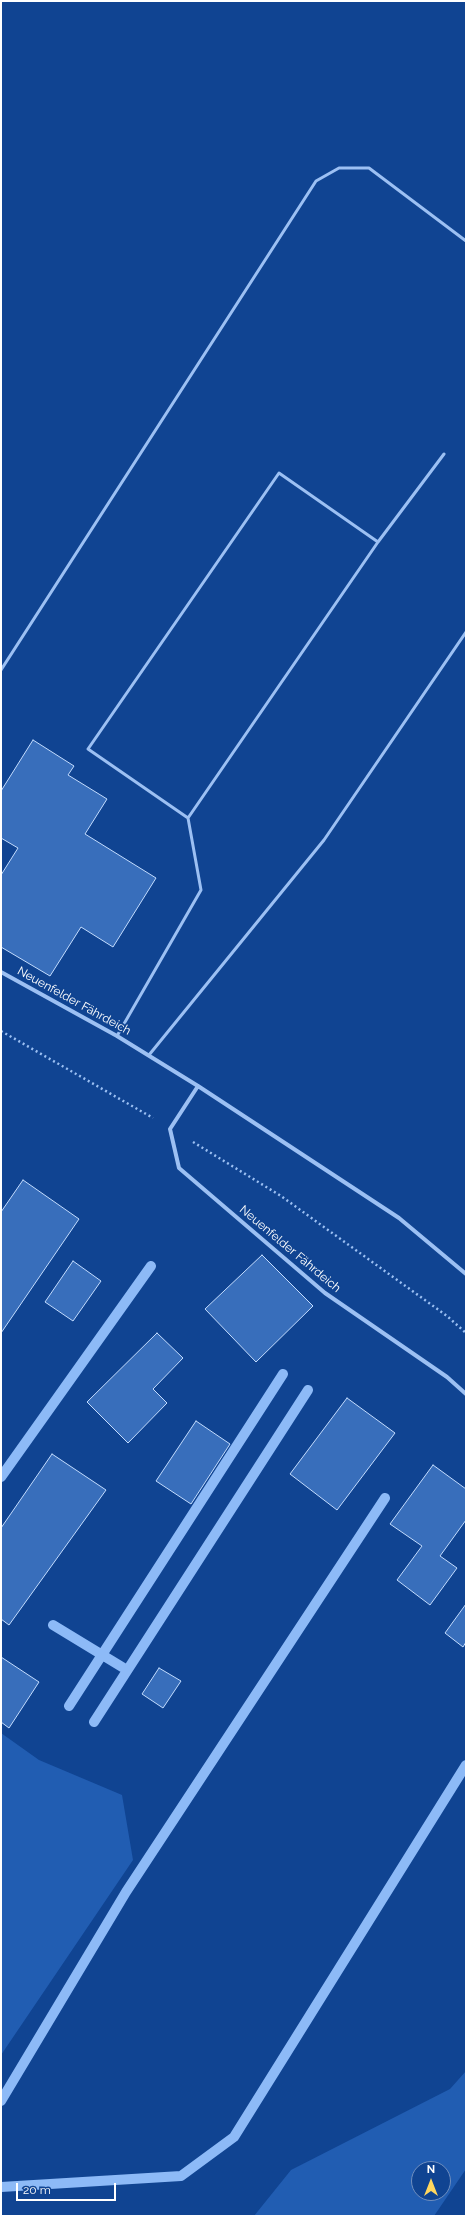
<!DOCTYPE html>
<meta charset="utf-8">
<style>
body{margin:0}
#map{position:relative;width:467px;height:2217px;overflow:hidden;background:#104492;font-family:Raleway,sans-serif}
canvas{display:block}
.frame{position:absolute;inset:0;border:2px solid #fff;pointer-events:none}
.north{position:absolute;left:411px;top:2161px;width:40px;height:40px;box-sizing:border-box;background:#104492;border:1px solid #708fbe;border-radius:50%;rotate:0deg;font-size:11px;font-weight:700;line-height:16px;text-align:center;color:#fff}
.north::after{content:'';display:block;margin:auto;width:14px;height:18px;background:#ffd75e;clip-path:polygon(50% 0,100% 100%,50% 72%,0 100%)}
.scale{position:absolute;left:16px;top:2183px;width:100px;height:18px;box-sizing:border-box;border:2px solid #fff;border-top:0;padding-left:5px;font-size:12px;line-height:14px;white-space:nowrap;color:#fff;-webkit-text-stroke:3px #104492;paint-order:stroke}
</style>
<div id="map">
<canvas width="467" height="2217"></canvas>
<div class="frame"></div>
<div class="north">N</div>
<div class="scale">20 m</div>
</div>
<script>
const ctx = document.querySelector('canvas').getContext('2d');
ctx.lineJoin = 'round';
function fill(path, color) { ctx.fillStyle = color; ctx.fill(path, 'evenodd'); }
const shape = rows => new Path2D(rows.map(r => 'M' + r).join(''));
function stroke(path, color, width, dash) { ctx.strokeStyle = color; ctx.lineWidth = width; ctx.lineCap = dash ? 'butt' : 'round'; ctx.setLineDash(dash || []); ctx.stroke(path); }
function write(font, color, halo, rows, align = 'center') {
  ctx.font = font + ' Raleway,sans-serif'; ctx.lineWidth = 3.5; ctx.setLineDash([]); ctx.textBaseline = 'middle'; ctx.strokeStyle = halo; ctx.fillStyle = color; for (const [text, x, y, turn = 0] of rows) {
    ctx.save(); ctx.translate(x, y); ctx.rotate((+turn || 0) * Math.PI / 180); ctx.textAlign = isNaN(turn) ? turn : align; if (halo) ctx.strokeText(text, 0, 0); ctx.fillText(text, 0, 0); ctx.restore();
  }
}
fill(shape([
 [1,1733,39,1760,122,1795,133,1860,1,2055],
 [466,2071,466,2169,434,2216,254,2216,291,2170,450,2089],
 [419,2169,443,2169,443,2193,419,2193]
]), '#215db2');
stroke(shape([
 [1,1477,151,1266],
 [53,1625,127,1670],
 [69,1706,283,1374],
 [94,1722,308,1390],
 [1,2101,126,1892,385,1498],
 [1,2187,181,2176,234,2137,466,1765]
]), '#8dbaf7', 10);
const building = shape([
 [33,740,74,766,68,775,107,799,85,834,156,878,113,947,81,927,50,976,1,947,1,875,18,848,1,838,1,791,33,740],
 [23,1180,79,1219,1,1333,1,1212,23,1180],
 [262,1255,313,1306,256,1362,205,1309,262,1255],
 [73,1261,101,1281,73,1321,45,1302,73,1261],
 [157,1333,183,1358,153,1389,167,1403,128,1443,87,1402,157,1333],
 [347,1398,395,1433,337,1510,290,1474,347,1398],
 [196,1421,230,1444,191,1504,156,1481,196,1421],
 [52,1454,106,1490,9,1625,1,1619,1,1528,52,1454],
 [433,1465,466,1489,466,1520,440,1556,457,1568,430,1605,397,1580,422,1546,390,1524,433,1465],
 [466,1604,466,1642,463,1647,445,1633,466,1604],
 [1,1657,39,1682,9,1728,1,1722,1,1657],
 [159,1668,181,1681,163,1708,142,1694,159,1668]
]);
fill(building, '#386ebb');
stroke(building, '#c3dcfe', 1);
stroke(shape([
 [1,1031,153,1118],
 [193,1142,281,1196,447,1316,466,1333]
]), '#9cc0f3', 2.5, [2, 3]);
stroke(shape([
 [1,670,316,181,339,168,369,168,466,241],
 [188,818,378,542],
 [117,1036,201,890,188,818,88,749,279,473,378,542,444,454],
 [149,1055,324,840,466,632]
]), '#9cc0f3', 3);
stroke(shape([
 [1,972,117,1036,198,1086,399,1218,466,1274],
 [198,1086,170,1129,179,1168,325,1293,447,1377,466,1394]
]), '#9cc0f3', 4);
write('12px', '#fff', '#104492', [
 ["Neuenfelder Fährdeich",74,1001,29],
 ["Neuenfelder Fährdeich",290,1249,40]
]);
</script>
